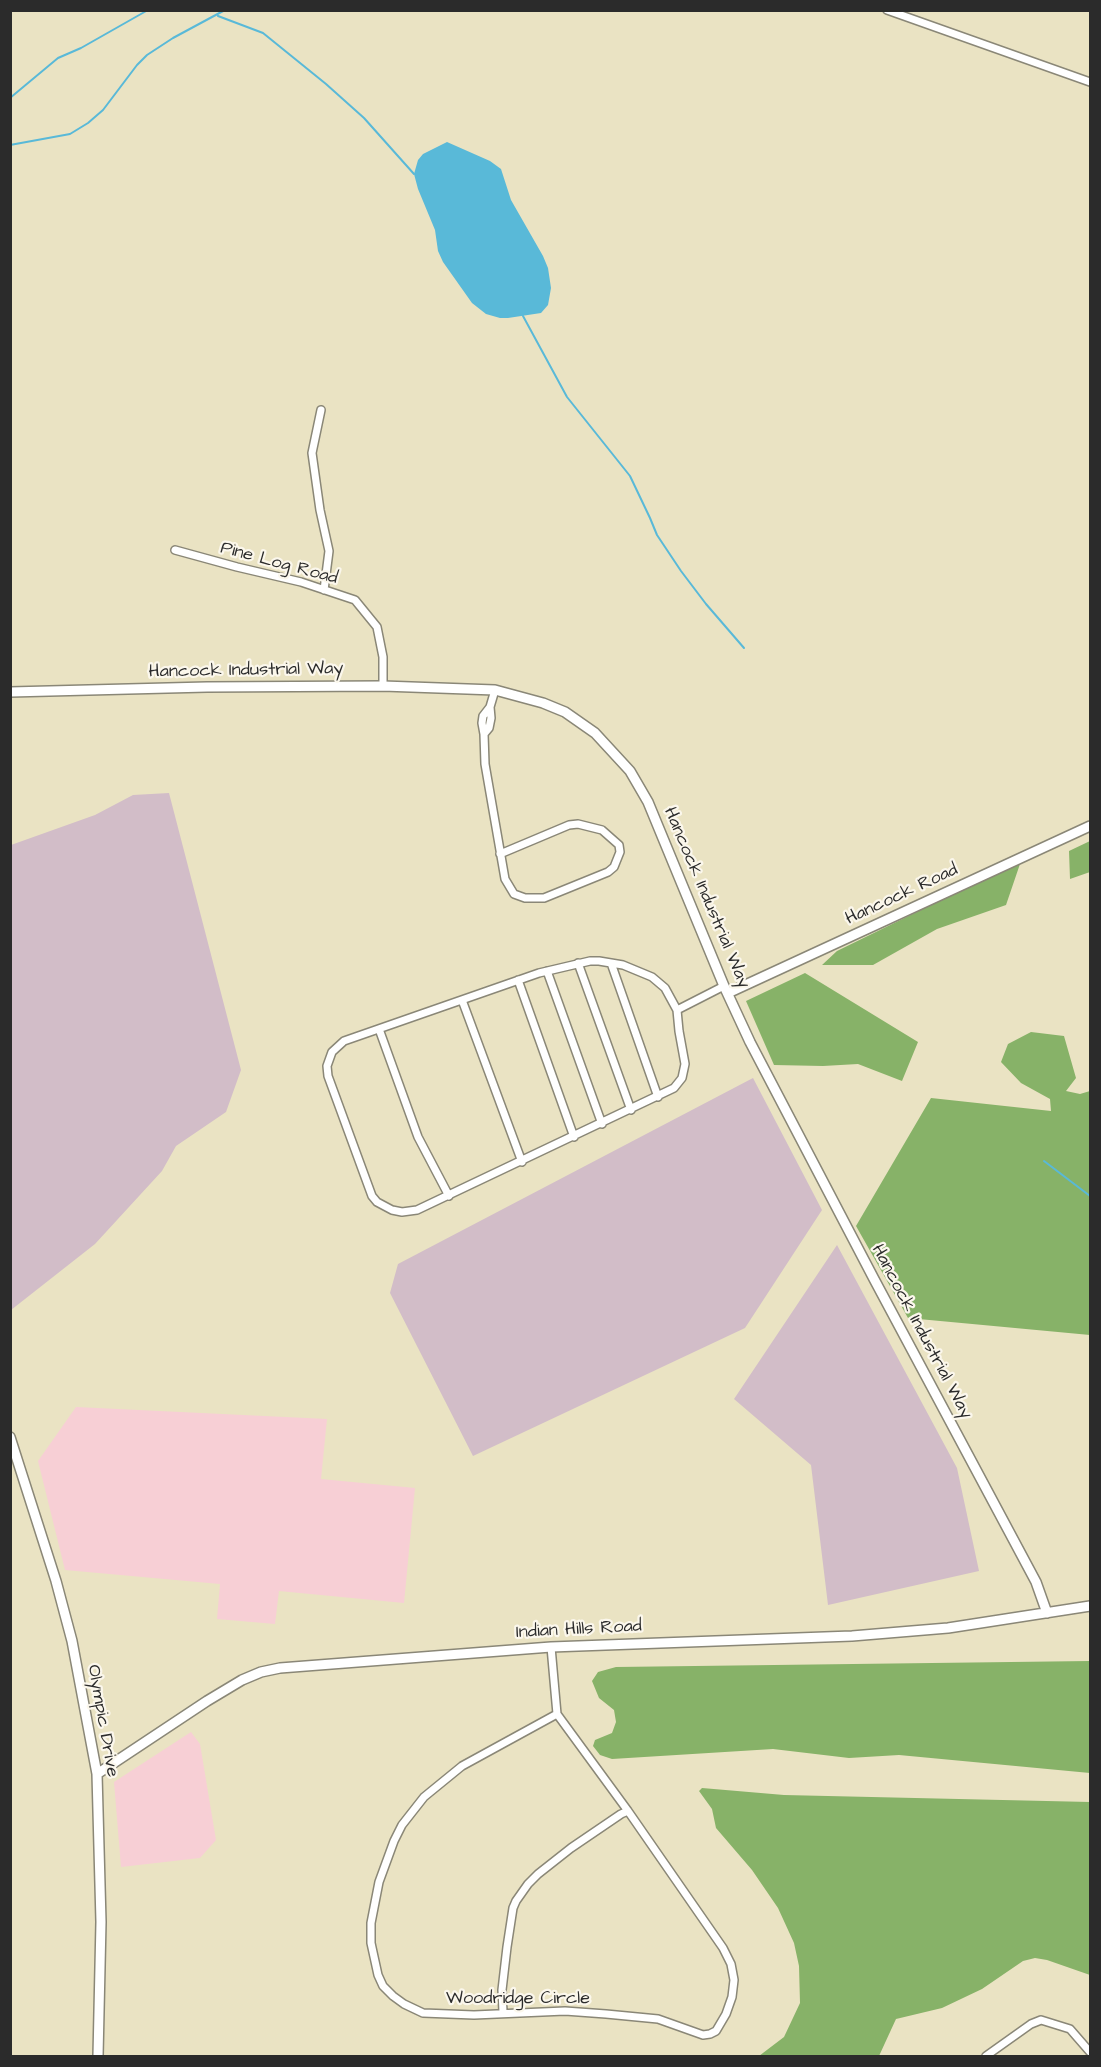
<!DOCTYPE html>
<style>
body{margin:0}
#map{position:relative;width:1101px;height:2067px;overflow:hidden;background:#eae3c3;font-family:"Architects Daughter",sans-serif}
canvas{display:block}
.frame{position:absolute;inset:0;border:12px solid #2b2b2b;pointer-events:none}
</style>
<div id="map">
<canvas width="1101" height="2067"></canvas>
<div class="frame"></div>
</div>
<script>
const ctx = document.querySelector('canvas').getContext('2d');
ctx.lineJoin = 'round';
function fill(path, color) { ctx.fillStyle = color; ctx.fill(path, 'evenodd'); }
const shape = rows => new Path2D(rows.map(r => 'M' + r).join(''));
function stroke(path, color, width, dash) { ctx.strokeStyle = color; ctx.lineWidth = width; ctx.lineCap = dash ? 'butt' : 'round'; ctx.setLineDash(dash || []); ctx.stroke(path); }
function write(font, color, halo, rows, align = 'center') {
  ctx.font = font + ' "Architects Daughter",sans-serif'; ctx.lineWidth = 4.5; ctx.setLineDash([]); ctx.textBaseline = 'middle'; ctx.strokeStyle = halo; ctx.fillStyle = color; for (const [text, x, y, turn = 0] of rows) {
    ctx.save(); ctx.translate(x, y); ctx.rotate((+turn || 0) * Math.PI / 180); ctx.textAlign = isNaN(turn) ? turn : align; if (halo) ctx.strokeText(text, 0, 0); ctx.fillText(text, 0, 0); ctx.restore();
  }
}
fill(shape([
 [76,1407,327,1419,321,1479,415,1488,404,1603,279,1591,275,1624,217,1619,220,1584,65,1570,38,1461],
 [191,1732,200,1744,216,1840,200,1858,121,1867,114,1782]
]), '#f7cfd5');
fill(shape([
 [169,793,241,1070,226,1112,176,1146,162,1171,95,1244,11,1310,11,845,95,815,133,795],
 [753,1078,822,1210,745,1328,473,1456,390,1293,398,1264],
 [837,1245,957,1468,979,1571,828,1605,811,1465,734,1399]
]), '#d2bdc8');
fill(shape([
 [1090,841,1090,872,1070,879,1069,851],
 [1021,861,1006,905,937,929,873,965,822,965,837,951],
 [805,973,918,1042,902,1081,858,1064,823,1066,774,1065,746,1001],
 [1031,1032,1064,1036,1076,1078,1066,1091,1080,1094,1090,1091,1090,1335,908,1318,856,1226,931,1098,1051,1111,1050,1099,1021,1083,1001,1062,1008,1044],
 [1090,1661,1090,1773,899,1755,849,1758,773,1749,612,1759,600,1755,593,1746,595,1740,612,1733,616,1722,614,1710,599,1698,592,1681,598,1672,616,1667],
 [702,1788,784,1795,1090,1802,1090,1975,1047,1960,1035,1958,1023,1961,982,1989,942,2008,896,2019,879,2056,759,2056,784,2037,800,2003,799,1966,794,1943,778,1908,752,1870,716,1828,712,1809,699,1791]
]), '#87b268');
fill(shape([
 [447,142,490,161,501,169,511,200,543,256,548,268,551,288,548,305,541,313,508,318,500,318,486,314,472,303,443,262,438,251,435,230,418,189,414,174,418,160,423,154]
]), '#59b9d8');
stroke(shape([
 [218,16,263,33,326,84,364,118,414,174],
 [10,98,58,58,81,48,148,10],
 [10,145,70,134,88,123,103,110,137,65,147,55,173,38,225,10],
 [523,316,567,397,630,476,650,518,657,535,681,571,706,604,744,648],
 [1044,1161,1090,1196]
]), '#59b9d8', 2);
const street = shape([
 [887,10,1090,82],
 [321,410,312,453,320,510,329,551,324,590],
 [175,550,237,567,301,582,355,600,377,627,383,657,383,686],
 [490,707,483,716,482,723,484,734,489,728,491,718,490,707,495,690],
 [484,734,485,764,505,879,514,894,525,898,544,898,608,872,614,867,620,852,619,845,602,830,578,824,569,825,500,854],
 [578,963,631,1110],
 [611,963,658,1097],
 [547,971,602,1124],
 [518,980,574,1137],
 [462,1000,522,1162],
 [677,1010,679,1031,685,1064,682,1078,674,1088,417,1210,402,1212,392,1210,377,1202,372,1196,328,1076,327,1066,332,1052,344,1041,539,973,590,961,599,961,623,965,652,977,665,988,677,1010,724,986],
 [379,1029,418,1137,449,1196],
 [551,1647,557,1714,462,1766,424,1797,402,1825,394,1841,379,1882,371,1923,371,1943,378,1975,383,1986,393,1996,404,2004,423,2013,474,2015,565,2011,606,2014,658,2019,703,2035,710,2034,716,2031,726,2014,732,1997,734,1980,731,1964,723,1948,628,1811,557,1714],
 [503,2012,502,1990,507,1947,513,1908,516,1901,528,1884,538,1874,571,1848,621,1814,628,1811],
 [986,2056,1031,2024,1041,2020,1070,2029,1090,2052]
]);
const secondary = shape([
 [10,692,207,687,383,686,495,690,543,703,565,712,595,733,630,771,648,802,724,986,750,1042,874,1279,1036,1582,1047,1613],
 [728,993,1090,826],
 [10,1437,56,1581,72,1641,97,1774,101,1922,98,2056],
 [97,1774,207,1701,242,1680,261,1672,280,1668,551,1647,852,1636,948,1628,1090,1606]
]);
stroke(street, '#8a8777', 10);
stroke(secondary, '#8a8777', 12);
stroke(street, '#fff', 7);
stroke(secondary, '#fff', 9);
write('18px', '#2b2b2b', '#fbf7ec', [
 ["Pine Log Road",279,564,15],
 ["Hancock Industrial Way",246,671,-1],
 ["Hancock Road",902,895,-25],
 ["Hancock Industrial Way",706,898,67],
 ["Hancock Industrial Way",921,1332,62],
 ["Indian Hills Road",579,1630,-3],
 ["Olympic Drive",102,1721,80],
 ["Woodridge Circle",518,1999]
]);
</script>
